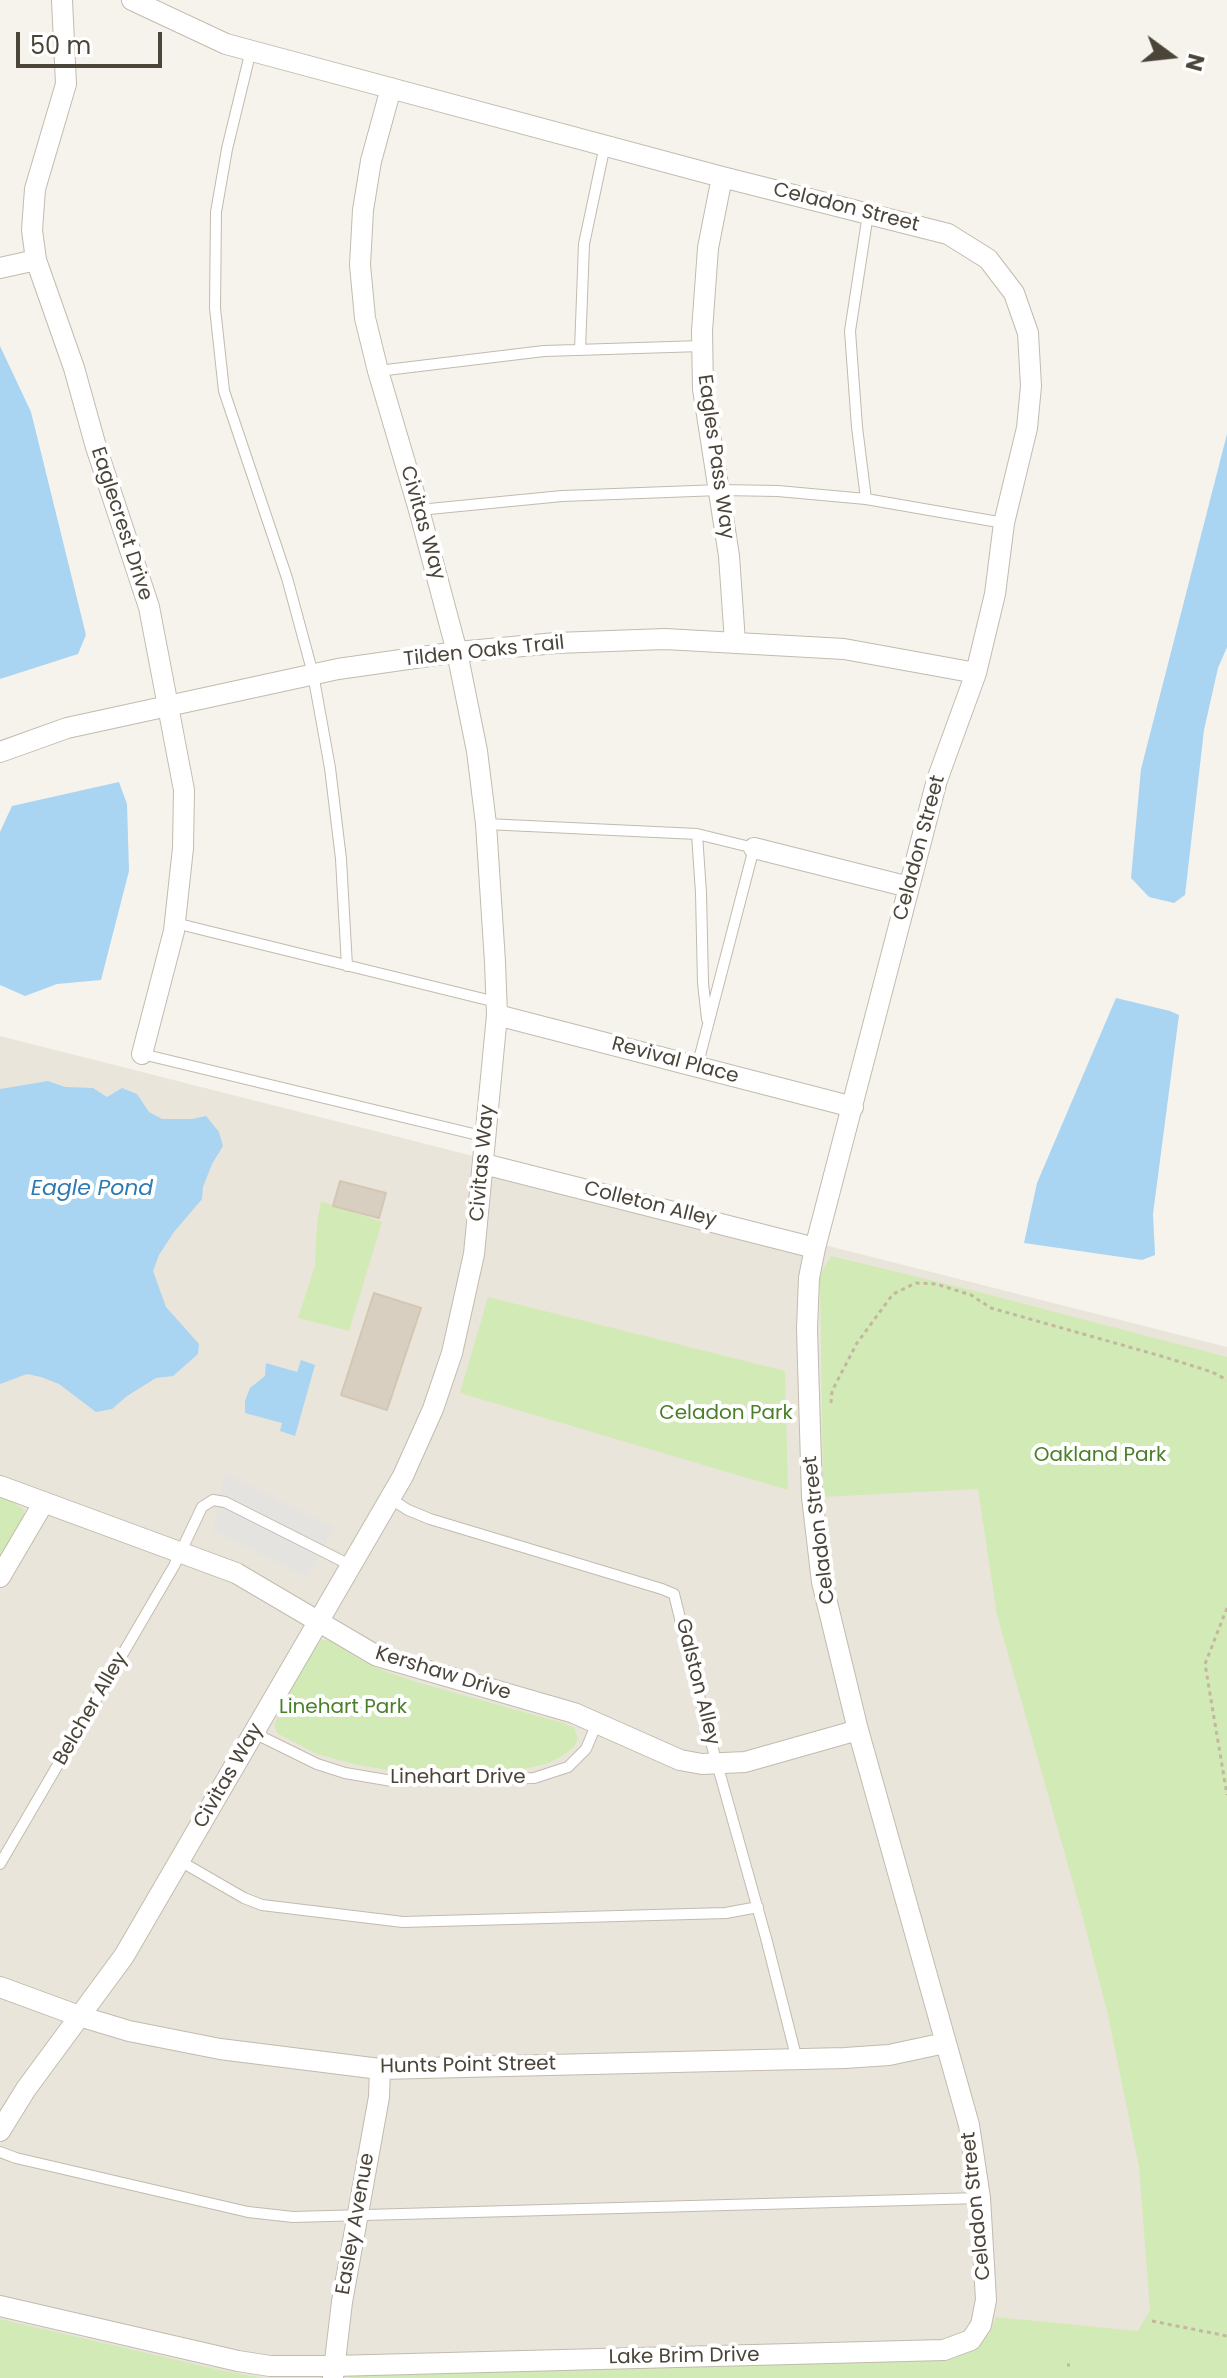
<!DOCTYPE html>
<style>
body{margin:0}
#map{position:relative;width:1227px;height:2378px;overflow:hidden;background:#f6f3ec;font-family:Poppins,sans-serif}
canvas{display:block}
.north{position:absolute;left:1131px;top:16px;width:80px;height:80px;-webkit-text-stroke:6px #fff;paint-order:stroke;rotate:105deg;font-size:22px;font-weight:700;line-height:32px;text-align:center;color:#4b4439}
.north::after{content:'';display:block;margin:auto;width:28px;height:36px;background:#4b4439;clip-path:polygon(50% 0,100% 100%,50% 72%,0 100%)}
.scale{position:absolute;left:16px;top:32px;width:146px;height:36px;box-sizing:border-box;border:4px solid #4b4439;border-top:0;padding-left:10px;font-size:24px;line-height:28px;white-space:nowrap;color:#4b4439;-webkit-text-stroke:6px #fff;paint-order:stroke}
</style>
<div id="map">
<canvas width="1227" height="2378"></canvas>
<div class="north">N</div>
<div class="scale">50 m</div>
</div>
<script>
const ctx = document.querySelector('canvas').getContext('2d');
ctx.lineJoin = 'round';
function fill(path, color) { ctx.fillStyle = color; ctx.fill(path, 'evenodd'); }
const shape = rows => new Path2D(rows.map(r => 'M' + r).join(''));
function stroke(path, color, width, dash) { ctx.strokeStyle = color; ctx.lineWidth = width; ctx.lineCap = dash ? 'butt' : 'round'; ctx.setLineDash(dash || []); ctx.stroke(path); }
function write(font, color, halo, rows, align = 'center') {
  ctx.font = font + ' Poppins,sans-serif'; ctx.lineWidth = 8; ctx.setLineDash([]); ctx.textBaseline = 'middle'; ctx.strokeStyle = halo; ctx.fillStyle = color; for (const [text, x, y, turn = 0] of rows) {
    ctx.save(); ctx.translate(x, y); ctx.rotate((+turn || 0) * Math.PI / 180); ctx.textAlign = isNaN(turn) ? turn : align; if (halo) ctx.strokeText(text, 0, 0); ctx.fillText(text, 0, 0); ctx.restore();
  }
}
fill(shape([
 [0,1036,1227,1347,1227,2378,0,2378]
]), '#eae5da');
fill(shape([
 [321,1201,382,1222,349,1331,298,1318,315,1266,317,1224],
 [831,1256,971,1290,1227,1357,1227,2378,349,2378,352,2374,973,2350,990,2333,996,2317,1138,2331,1150,2310,1139,2167,1108,2015,1083,1918,997,1615,978,1489,823,1497,820,1275],
 [488,1297,785,1371,788,1490,460,1393],
 [0,1497,13,1502,24,1510,24,1518,0,1559],
 [322,1640,331,1640,352,1655,376,1668,416,1682,563,1723,574,1728,578,1738,573,1748,562,1756,549,1763,524,1769,394,1771,358,1765,317,1754,277,1733,274,1725,288,1693,314,1649],
 [0,2319,220,2370,262,2378,0,2378]
]), '#d2eab5');
fill(shape([
 [224,1473,334,1527,307,1578,213,1531]
]), '#e5e3e0');
fill(shape([
 [0,346,31,412,86,635,78,654,0,679],
 [1227,434,1227,647,1218,668,1204,730,1185,895,1174,903,1149,897,1131,878,1141,769],
 [119,782,127,804,129,871,101,980,57,984,25,996,0,985,0,832,12,806],
 [1116,998,1170,1011,1179,1015,1153,1214,1155,1255,1142,1260,1024,1243,1037,1183],
 [48,1081,65,1087,93,1088,107,1097,122,1088,137,1094,149,1112,162,1119,192,1119,206,1116,219,1132,223,1146,212,1164,203,1187,202,1199,174,1232,159,1255,153,1271,166,1307,199,1344,198,1354,173,1376,156,1378,127,1396,112,1409,96,1412,59,1384,41,1377,27,1374,0,1384,0,1089],
 [301,1360,315,1365,295,1436,280,1431,282,1423,245,1413,245,1401,250,1388,265,1376,266,1363,297,1372]
]), '#a9d4f2');
const building = shape([
 [340,1181,386,1193,379,1218,333,1206,340,1181],
 [374,1293,421,1308,387,1410,341,1395,374,1293]
]);
fill(building, '#d8cfc1');
stroke(building, '#d3c7b4', 2);
const service = shape([
 [251,50,227,149,216,212,215,308,224,391,287,578,313,674,330,768,341,859,347,966],
 [580,350,584,244,605,145],
 [378,371,544,351,702,346],
 [866,499,857,427,850,331,868,214],
 [419,510,562,496,720,490,778,491,866,499,1004,523],
 [486,824,697,834,754,848,697,1067],
 [697,834,701,893,703,983,707,1019],
 [175,923,496,1002],
 [142,1054,486,1137],
 [391,1499,408,1510,430,1519,662,1589,674,1594,707,1728,766,1938,797,2060],
 [254,1733,317,1764,345,1773,392,1781,534,1778,568,1767,586,1749,597,1723],
 [180,1861,244,1898,262,1905,403,1922,726,1913,758,1907],
 [0,1864,174,1566,202,1507,213,1500,225,1502,352,1566],
 [0,2152,16,2158,248,2212,293,2217,980,2198]
]);
const minor = shape([
 [62,0,66,84,35,189,32,230,36,260,74,368,96,447,149,607,184,790,183,848,174,931,142,1054],
 [722,177,708,248,702,331,703,389,729,556,735,642],
 [0,268,36,260],
 [0,752,67,728,338,669,457,652,556,643,665,639,844,649,976,673],
 [754,848,909,887],
 [497,1015,853,1107],
 [484,1164,815,1248],
 [0,1486,236,1573,377,1656,574,1713,680,1760,702,1764,745,1762,858,1730],
 [0,1577,44,1502],
 [0,1987,79,2016,129,2031,220,2049,380,2069,845,2058,889,2055,945,2043],
 [0,2131,26,2089,124,1956,403,1476,433,1409,452,1353,474,1254,497,1015,495,962,486,824,477,751,457,652,419,510,378,371,365,318,360,265,363,210,371,161,391,88],
 [0,2306,238,2361,270,2366,333,2366,944,2350,971,2340,981,2325,986,2300,980,2198,969,2125,858,1730,822,1582,812,1497,807,1329,809,1278,815,1248,937,780,976,673,995,594,1004,523,1027,428,1031,386,1028,333,1014,293,988,259,948,234,722,177,226,44,132,0],
 [333,2378,342,2302,379,2097,380,2069]
]);
stroke(service, '#c2bbae', 12);
stroke(minor, '#c2bbae', 22);
stroke(shape([
 [831,1403,832,1391,857,1343,893,1294,916,1283,936,1284,971,1295,991,1308,1161,1356,1212,1372,1227,1380],
 [1227,1608,1205,1664,1227,1795],
 [1152,2321,1227,2336],
 [1067,2365,1070,2365]
]), '#c4b79f', 3, [4, 4]);
stroke(service, '#fff', 10);
stroke(minor, '#fff', 20);
write('20px', '#4b4439', '#fff', [
 ["Celadon Street",846,208,14],
 ["Eagles Pass Way",715,457,82],
 ["Civitas Way",422,523,74],
 ["Eaglecrest Drive",121,524,72],
 ["Tilden Oaks Trail",484,652,-6],
 ["Celadon Street",920,848,-75],
 ["Revival Place",675,1061,15],
 ["Civitas Way",483,1163,-85],
 ["Colleton Alley",650,1205,14],
 ["Celadon Street",820,1530,-97],
 ["Kershaw Drive",443,1674,17],
 ["Galston Alley",697,1682,76],
 ["Belcher Alley",91,1709,-60],
 ["Civitas Way",229,1776,-60],
 ["Linehart Drive",458,1778],
 ["Hunts Point Street",468,2066,-1],
 ["Celadon Street",977,2206,-96],
 ["Easley Avenue",356,2224,-80],
 ["Lake Brim Drive",684,2357,-1]
]);
write('20px', '#4a7f2a', '#fff', [
 ["Celadon Park",726,1414],
 ["Oakland Park",1100,1456],
 ["Linehart Park",343,1708]
]);
write('italic 22px', '#2e7ab2', '#fff', [
 ["Eagle Pond",92,1189]
]);
</script>
